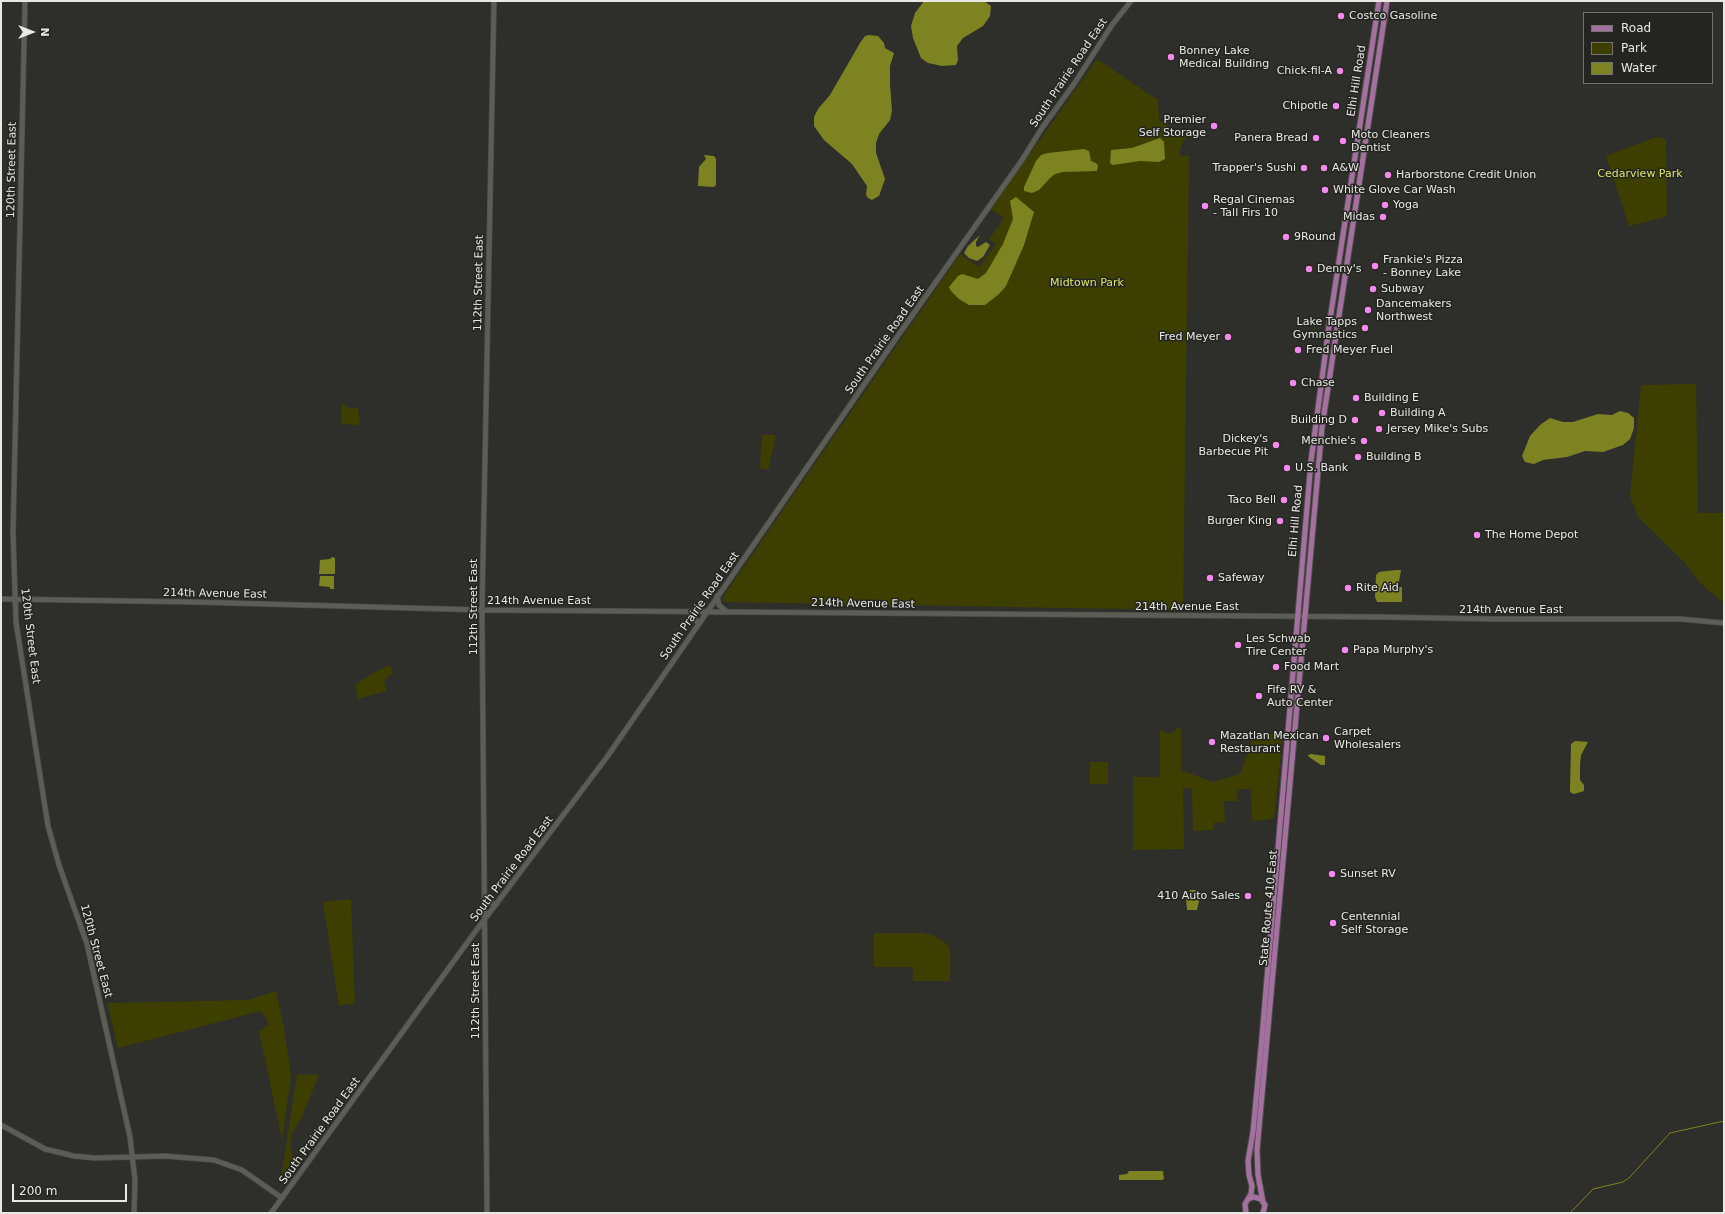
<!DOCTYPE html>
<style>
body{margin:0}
#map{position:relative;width:1725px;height:1214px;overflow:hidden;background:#2e2f2a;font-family:"DejaVu Sans",sans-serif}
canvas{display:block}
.frame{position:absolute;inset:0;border:2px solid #e8e8e5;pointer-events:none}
.legend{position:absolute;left:1583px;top:12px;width:130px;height:72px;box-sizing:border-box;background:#242520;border:1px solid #72736f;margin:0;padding:5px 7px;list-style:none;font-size:12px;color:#e8e8e5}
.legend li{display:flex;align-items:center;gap:8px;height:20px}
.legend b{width:20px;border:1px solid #72736f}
.north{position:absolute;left:12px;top:12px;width:40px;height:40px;-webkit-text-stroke:3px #242520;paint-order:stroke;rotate:90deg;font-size:11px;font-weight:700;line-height:16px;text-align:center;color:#e8e8e5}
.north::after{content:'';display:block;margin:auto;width:14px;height:18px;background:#e8e8e5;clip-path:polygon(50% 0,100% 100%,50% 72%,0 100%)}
.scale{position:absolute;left:12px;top:1184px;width:115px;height:18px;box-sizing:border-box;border:2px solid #e8e8e5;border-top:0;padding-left:5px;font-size:12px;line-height:14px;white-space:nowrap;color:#e8e8e5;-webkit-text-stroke:3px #242520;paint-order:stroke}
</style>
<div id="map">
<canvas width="1725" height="1214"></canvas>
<div class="frame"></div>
<ul class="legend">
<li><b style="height:5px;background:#a4709f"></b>Road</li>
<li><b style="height:11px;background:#3c3f00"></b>Park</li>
<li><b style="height:11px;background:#7e8322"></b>Water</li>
</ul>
<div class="north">N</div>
<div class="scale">200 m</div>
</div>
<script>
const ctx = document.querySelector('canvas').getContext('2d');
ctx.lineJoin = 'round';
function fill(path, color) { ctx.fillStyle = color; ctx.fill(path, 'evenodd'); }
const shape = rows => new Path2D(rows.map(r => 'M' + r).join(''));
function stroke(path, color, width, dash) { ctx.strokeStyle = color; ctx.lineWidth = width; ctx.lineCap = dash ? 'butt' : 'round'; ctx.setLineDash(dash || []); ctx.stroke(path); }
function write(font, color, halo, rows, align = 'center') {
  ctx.font = font + ' "DejaVu Sans",sans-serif'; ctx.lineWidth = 3; ctx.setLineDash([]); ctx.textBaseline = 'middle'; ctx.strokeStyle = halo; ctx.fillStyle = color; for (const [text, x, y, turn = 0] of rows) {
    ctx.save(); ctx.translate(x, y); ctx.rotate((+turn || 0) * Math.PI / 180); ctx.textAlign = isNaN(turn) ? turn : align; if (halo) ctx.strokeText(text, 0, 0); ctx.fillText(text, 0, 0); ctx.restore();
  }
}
fill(shape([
 [1097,59,1158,100,1159,121,1186,135,1180,149,1180,156,1189,156,1183,610,724,602,723,599,725,594,960,254,979,267,996,244,989,239,1004,218,991,209],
 [1656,137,1666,139,1666,143,1667,214,1665,217,1629,226,1606,156],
 [1696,384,1698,513,1724,513,1724,603,1700,583,1684,562,1638,517,1630,496,1641,385],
 [342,403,350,409,358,407,360,425,341,424],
 [762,435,776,435,768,470,760,468],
 [390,665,393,674,384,680,386,691,358,699,355,685,375,672],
 [1176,728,1181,728,1181,770,1213,782,1240,774,1254,734,1283,734,1274,818,1266,820,1252,821,1251,789,1237,789,1237,801,1224,801,1225,822,1213,823,1213,830,1193,831,1192,788,1183,788,1184,849,1133,850,1133,777,1160,777,1160,730,1168,734,1174,732],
 [1090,762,1108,762,1108,784,1090,784],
 [351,899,355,1003,339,1006,323,902],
 [874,933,922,933,931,935,942,940,950,947,950,981,913,981,913,967,874,967],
 [276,991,284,1028,291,1076,282,1140,259,1031,269,1024,261,1011,118,1048,107,1003,248,1000],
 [297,1074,319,1075,301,1119,292,1133,290,1145,295,1167,290,1179,285,1183,282,1182,281,1178]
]), '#3c3f00');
fill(shape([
 [924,1,984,1,991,6,990,16,983,26,963,38,957,46,958,60,956,65,942,66,928,63,921,58,913,38,911,26,915,13],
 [869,35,878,36,884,43,885,48,894,53,890,66,890,84,892,111,890,120,879,134,876,143,876,153,885,179,879,196,872,200,868,198,866,195,867,186,852,164,824,140,814,126,814,117,818,109,830,95,860,43,865,36],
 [1160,138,1164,142,1165,159,1159,162,1140,161,1113,165,1110,163,1111,150,1132,148],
 [1084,149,1089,151,1091,161,1096,163,1098,166,1097,171,1063,172,1055,174,1050,178,1039,190,1032,193,1024,191,1024,187,1036,161,1041,155,1048,153],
 [704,155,714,156,716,159,716,185,714,187,698,186,699,167,706,159],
 [1016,197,1034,212,1024,245,1006,286,999,294,985,305,969,305,959,299,951,291,949,287,958,276,962,274,978,279,986,273,1003,244,1013,219,1010,201],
 [980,235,976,242,976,246,978,247,986,242,990,245,983,257,977,261,969,258,964,253,968,246],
 [1620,411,1628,413,1634,418,1634,428,1630,439,1623,445,1603,452,1585,451,1567,457,1543,460,1534,464,1525,462,1522,456,1530,436,1540,425,1550,418,1563,422,1573,422,1598,414,1612,415],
 [332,557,335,558,335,574,319,574,320,560,330,559],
 [1396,570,1401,570,1398,587,1402,587,1402,602,1377,602,1375,597,1376,575,1379,572],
 [320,576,334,576,334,589,330,589,330,587,319,586],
 [1575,741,1588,742,1581,755,1580,765,1580,780,1584,785,1584,791,1574,794,1570,792,1570,790,1571,744],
 [1311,754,1325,756,1325,765,1321,765,1309,757,1308,755],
 [1190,890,1196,890,1194,898,1200,897,1197,910,1187,910,1186,898],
 [1129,1171,1163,1171,1164,1179,1162,1180,1119,1180,1119,1175,1127,1174]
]), '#7e8322');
stroke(shape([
 [1570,1213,1593,1189,1623,1182,1629,1178,1670,1133,1724,1121]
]), '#7e8322', 1);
const secondary = shape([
 [25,1,13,533,16,622,48,826,59,865,87,944,130,1137,135,1180,134,1213],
 [717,596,719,605,727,612],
 [1,599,194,602,482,610,1380,617,1492,619,1680,619,1724,623],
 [689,612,695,618,698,624],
 [484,899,489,903,497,904],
 [1,1125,45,1149,74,1156,95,1158,165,1156,214,1160,242,1170,282,1198],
 [271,1213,472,936,607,757,897,337,1022,160,1042,128,1074,84,1112,25,1131,1],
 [487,1213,482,610,494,1]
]);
const primary = shape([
 [1248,1199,1254,1197,1261,1199,1265,1205,1263,1213],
 [1263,1202,1258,1175,1257,1150,1322,427,1387,1],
 [1246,1213,1245,1204,1251,1194,1252,1186,1249,1175,1248,1161,1253,1132,1262,1037,1311,461,1329,326,1379,1]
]);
stroke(secondary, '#4d4d49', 6);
stroke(primary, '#4d4d49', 7);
stroke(secondary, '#5d5d58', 4.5);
stroke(primary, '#a4709f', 5);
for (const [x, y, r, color] of [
 [1341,16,4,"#f589ee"],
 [1171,57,4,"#f589ee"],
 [1340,71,4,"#f589ee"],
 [1336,106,4,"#f589ee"],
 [1214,126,4,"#f589ee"],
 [1316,138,4,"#f589ee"],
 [1343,141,4,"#f589ee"],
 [1304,168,4,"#f589ee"],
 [1324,168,4,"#f589ee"],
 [1388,175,4,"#f589ee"],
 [1325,190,4,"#f589ee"],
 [1385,205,4,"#f589ee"],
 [1205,206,4,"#f589ee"],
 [1383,217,4,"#f589ee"],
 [1286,237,4,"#f589ee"],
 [1375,266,4,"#f589ee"],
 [1309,269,4,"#f589ee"],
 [1373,289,4,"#f589ee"],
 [1368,310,4,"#f589ee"],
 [1365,328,4,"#f589ee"],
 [1228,337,4,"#f589ee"],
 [1298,350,4,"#f589ee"],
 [1293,383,4,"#f589ee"],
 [1356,398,4,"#f589ee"],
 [1382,413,4,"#f589ee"],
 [1355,420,4,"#f589ee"],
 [1379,429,4,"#f589ee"],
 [1364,441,4,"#f589ee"],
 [1276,445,4,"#f589ee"],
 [1358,457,4,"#f589ee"],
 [1287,468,4,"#f589ee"],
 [1284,500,4,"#f589ee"],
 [1280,521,4,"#f589ee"],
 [1477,535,4,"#f589ee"],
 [1210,578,4,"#f589ee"],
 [1348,588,4,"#f589ee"],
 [1238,645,4,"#f589ee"],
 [1345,650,4,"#f589ee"],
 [1276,667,4,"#f589ee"],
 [1259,696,4,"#f589ee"],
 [1326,738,4,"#f589ee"],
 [1212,742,4,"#f589ee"],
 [1332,874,4,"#f589ee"],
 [1248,896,4,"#f589ee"],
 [1333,923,4,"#f589ee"]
]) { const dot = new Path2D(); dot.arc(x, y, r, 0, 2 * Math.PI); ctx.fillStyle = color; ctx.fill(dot); stroke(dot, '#242520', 1.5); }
write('11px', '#e8e8e5', '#242520', [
 ["Costco Gasoline",1349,16],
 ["Bonney Lake",1179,51],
 ["Medical Building",1179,64],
 ["Chick-fil-A",1332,71,"right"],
 ["Chipotle",1328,106,"right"],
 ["Premier",1206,120,"right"],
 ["Self Storage",1206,133,"right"],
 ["Moto Cleaners",1351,135],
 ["Dentist",1351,148],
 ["Panera Bread",1308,138,"right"],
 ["Trapper's Sushi",1296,168,"right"],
 ["A&W",1332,168],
 ["Harborstone Credit Union",1396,175],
 ["White Glove Car Wash",1333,190],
 ["Regal Cinemas",1213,200],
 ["- Tall Firs 10",1213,213],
 ["Yoga",1393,205],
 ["Midas",1375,217,"right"],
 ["9Round",1294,237],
 ["Frankie's Pizza",1383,260],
 ["- Bonney Lake",1383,273],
 ["Denny's",1317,269],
 ["Subway",1381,289],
 ["Dancemakers",1376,304],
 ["Northwest",1376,317],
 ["Lake Tapps",1357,322,"right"],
 ["Gymnastics",1357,335,"right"],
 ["Fred Meyer",1220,337,"right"],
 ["Fred Meyer Fuel",1306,350],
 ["Chase",1301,383],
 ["Building E",1364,398],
 ["Building A",1390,413],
 ["Building D",1347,420,"right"],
 ["Jersey Mike's Subs",1387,429],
 ["Dickey's",1268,439,"right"],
 ["Barbecue Pit",1268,452,"right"],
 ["Menchie's",1356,441,"right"],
 ["Building B",1366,457],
 ["U.S. Bank",1295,468],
 ["Taco Bell",1276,500,"right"],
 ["Burger King",1272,521,"right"],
 ["The Home Depot",1485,535],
 ["Safeway",1218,578],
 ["Rite Aid",1356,588],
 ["Les Schwab",1246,639],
 ["Tire Center",1246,652],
 ["Papa Murphy's",1353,650],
 ["Food Mart",1284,667],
 ["Fife RV &",1267,690],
 ["Auto Center",1267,703],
 ["Carpet",1334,732],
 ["Wholesalers",1334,745],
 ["Mazatlan Mexican",1220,736],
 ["Restaurant",1220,749],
 ["Sunset RV",1340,874],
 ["410 Auto Sales",1240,896,"right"],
 ["Centennial",1341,917],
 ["Self Storage",1341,930]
], 'left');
write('11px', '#e8e8e5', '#242520', [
 ["South Prairie Road East",1069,73,-56],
 ["Elhi Hill Road",1357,81,-81],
 ["120th Street East",12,170,-89],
 ["112th Street East",479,283,-89],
 ["South Prairie Road East",885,340,-55],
 ["Elhi Hill Road",1296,521,-85],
 ["214th Avenue East",215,594,1],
 ["214th Avenue East",539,601],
 ["214th Avenue East",863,604,1],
 ["South Prairie Road East",700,606,-55],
 ["112th Street East",474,607,-90],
 ["214th Avenue East",1187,607],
 ["214th Avenue East",1511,610],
 ["120th Street East",30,636,83],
 ["South Prairie Road East",512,869,-53],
 ["State Route 410 East",1269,908,-85],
 ["120th Street East",96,951,75],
 ["112th Street East",476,991,-90],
 ["South Prairie Road East",320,1131,-54]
]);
write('11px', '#dbe469', '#242520', [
 ["Cedarview Park",1640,174],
 ["Midtown Park",1087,283]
]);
</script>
